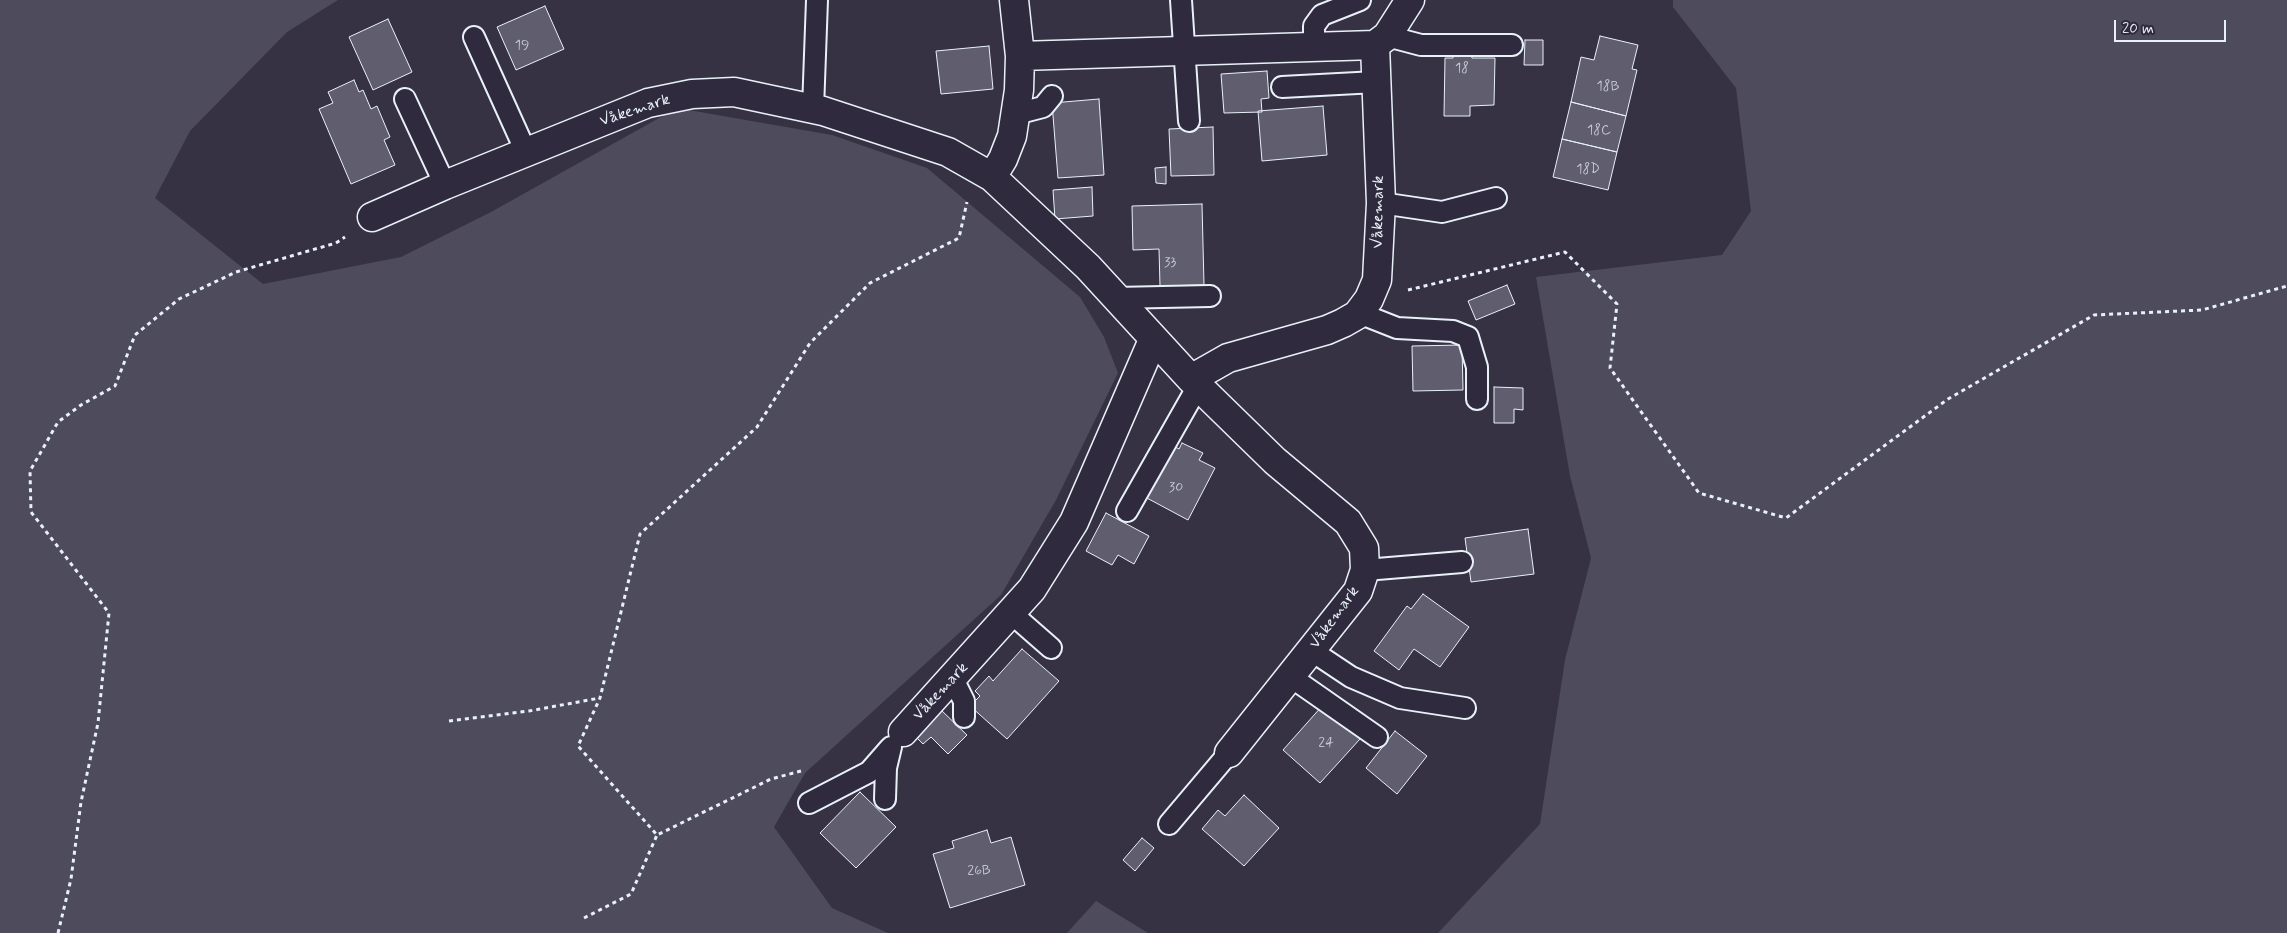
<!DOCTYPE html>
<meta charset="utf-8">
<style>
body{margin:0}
#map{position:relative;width:2287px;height:933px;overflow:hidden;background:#363244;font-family:Mynerve,sans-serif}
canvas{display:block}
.scale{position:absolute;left:2114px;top:20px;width:112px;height:22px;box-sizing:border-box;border:2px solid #e8f1f8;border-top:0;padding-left:6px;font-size:15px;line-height:18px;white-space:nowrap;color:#e8f1f8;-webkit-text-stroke:4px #2f2a3d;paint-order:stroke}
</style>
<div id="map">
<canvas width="2287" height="933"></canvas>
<div class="scale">20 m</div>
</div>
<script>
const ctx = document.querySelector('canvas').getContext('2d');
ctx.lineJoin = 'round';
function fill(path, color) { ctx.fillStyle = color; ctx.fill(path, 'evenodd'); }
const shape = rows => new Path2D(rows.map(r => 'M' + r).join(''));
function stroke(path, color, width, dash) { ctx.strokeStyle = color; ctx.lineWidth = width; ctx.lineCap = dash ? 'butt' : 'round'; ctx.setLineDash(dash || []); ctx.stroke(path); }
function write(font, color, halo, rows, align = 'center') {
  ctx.font = font + ' Mynerve,sans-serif'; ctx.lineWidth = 5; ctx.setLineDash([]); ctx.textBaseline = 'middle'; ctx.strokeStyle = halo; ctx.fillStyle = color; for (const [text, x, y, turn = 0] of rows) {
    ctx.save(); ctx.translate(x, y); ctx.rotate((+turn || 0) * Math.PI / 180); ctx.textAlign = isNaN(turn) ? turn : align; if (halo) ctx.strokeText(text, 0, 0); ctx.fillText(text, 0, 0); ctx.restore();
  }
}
fill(shape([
 [0,0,338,0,287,32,190,131,155,198,263,284,401,257,491,212,677,108,832,135,927,168,1080,297,1104,337,1118,373,1056,500,1001,595,805,773,774,827,832,908,888,933,0,933],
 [1673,0,2287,0,2287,933,1438,933,1540,824,1565,660,1591,558,1570,476,1536,277,1722,255,1751,211,1736,88,1673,7],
 [1096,901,1148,933,1067,933]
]), '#4d4b5c');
const building = shape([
 [545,6,564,49,516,70,497,27,545,6],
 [388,19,412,72,373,90,349,37,388,19],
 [1600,36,1638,45,1632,69,1637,70,1626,116,1571,102,1581,57,1594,60,1600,36],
 [1525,40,1543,40,1543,65,1524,65,1525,40],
 [989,46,993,89,941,94,936,51,989,46],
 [1453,48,1471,49,1472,58,1495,58,1494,105,1470,106,1470,116,1444,116,1445,58,1453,58,1453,48],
 [1267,71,1269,98,1261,99,1262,112,1224,113,1221,74,1267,71],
 [354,80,359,92,363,90,371,109,377,106,390,137,384,140,395,165,351,184,319,109,333,103,328,92,354,80],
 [1099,99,1104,175,1058,178,1052,103,1099,99],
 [1571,102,1626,116,1617,152,1562,139,1571,102],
 [1323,106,1327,155,1262,161,1258,111,1323,106],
 [1213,127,1214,175,1171,176,1169,129,1213,127],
 [1562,139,1617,152,1608,190,1553,177,1562,139],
 [1166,167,1166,184,1156,183,1155,168,1166,167],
 [1092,187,1093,216,1055,219,1053,190,1092,187],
 [1202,204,1204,285,1160,286,1159,249,1133,250,1132,206,1202,204],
 [1507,285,1515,304,1476,320,1468,301,1507,285],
 [1462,345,1463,390,1413,391,1412,346,1462,345],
 [1494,387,1523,388,1523,410,1514,409,1514,423,1494,423,1494,387],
 [1182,443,1203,453,1199,460,1215,468,1188,520,1145,497,1172,445,1179,449,1182,443],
 [1106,513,1149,536,1134,564,1118,555,1112,565,1086,551,1106,513],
 [1528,529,1534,574,1471,582,1465,538,1528,529],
 [1423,594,1469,627,1440,667,1414,649,1399,670,1374,651,1407,606,1411,609,1423,594],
 [1022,649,1059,681,1007,739,970,706,980,696,975,691,989,676,993,681,1022,649],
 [1323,705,1360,739,1320,783,1283,750,1323,705],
 [940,709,967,735,948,754,931,737,923,744,914,735,940,709],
 [1395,731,1427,756,1397,794,1366,768,1395,731],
 [860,792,896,827,856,868,820,833,860,792],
 [1244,795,1279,828,1244,866,1202,829,1218,810,1225,816,1244,795],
 [987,830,991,843,1011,837,1025,885,950,908,933,854,954,848,952,841,987,830],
 [1142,838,1154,848,1135,871,1123,860,1142,838]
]);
fill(building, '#605e6e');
stroke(building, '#e8f1f8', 1);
const lane = shape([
 [1181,0,1189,121],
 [1387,36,1421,45,1512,45],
 [474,37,526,152],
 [1314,46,1314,26,1322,15,1360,0],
 [1282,87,1376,82],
 [405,99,445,185],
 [813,109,817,0],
 [1016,114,1043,107,1052,96],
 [1381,203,1442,212,1496,198],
 [1115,298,1210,296],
 [1359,313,1397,328,1453,331,1468,337,1477,367,1477,399],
 [1127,511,1198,386],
 [1365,570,1462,562],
 [1011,613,1051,648],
 [1312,651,1351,677,1400,698,1465,708],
 [1291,677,1377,737],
 [953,679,964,701,964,717],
 [885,799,886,768,891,747],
 [809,803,869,772,890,748],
 [1169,824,1229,753]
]);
const street = shape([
 [1014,0,1020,56,1019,90,1012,136,1003,159,992,177,1088,267,1191,379,1228,358,1327,330,1343,323,1357,315,1369,299,1377,280,1381,203,1375,45,1387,36,1410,0],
 [1020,56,1375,45],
 [372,217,445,185,648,103,692,94,734,92,823,111,948,152,992,177],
 [1191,379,1275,461,1348,522,1364,548,1365,570,1358,591,1229,753],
 [903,732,1032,589,1074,522,1153,340]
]);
stroke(lane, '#e8f1f8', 24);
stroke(street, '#e8f1f8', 31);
stroke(shape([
 [1408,290,1565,252,1617,304,1610,368,1699,493,1786,518,1948,399,2094,315,2202,310,2287,286],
 [449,721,529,711,600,698],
 [801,771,771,779,657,835,578,746,600,698,640,534,757,427,810,343,870,283,959,238,967,202],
 [584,918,631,894,657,835],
 [58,933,71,879,81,802,98,723,109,613,31,512,30,471,58,422,81,405,115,386,135,335,179,299,236,272,336,243,345,237]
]), '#e8f1f8', 3, [4, 4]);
stroke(lane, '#2f2a3d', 20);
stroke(street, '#2f2a3d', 28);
write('14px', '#c6ccd6', null, [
 ["19",522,46],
 ["18",1462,69],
 ["18B",1608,87],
 ["18C",1599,131],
 ["18D",1588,170],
 ["33",1170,263],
 ["30",1176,488],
 ["24",1326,743],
 ["26B",979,871]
]);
write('16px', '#e8f1f8', '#2f2a3d', [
 ["Våkemark",635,111,-18],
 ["Våkemark",1379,212,-89],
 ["Våkemark",1335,618,-54],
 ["Våkemark",941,692,-47]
]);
</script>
